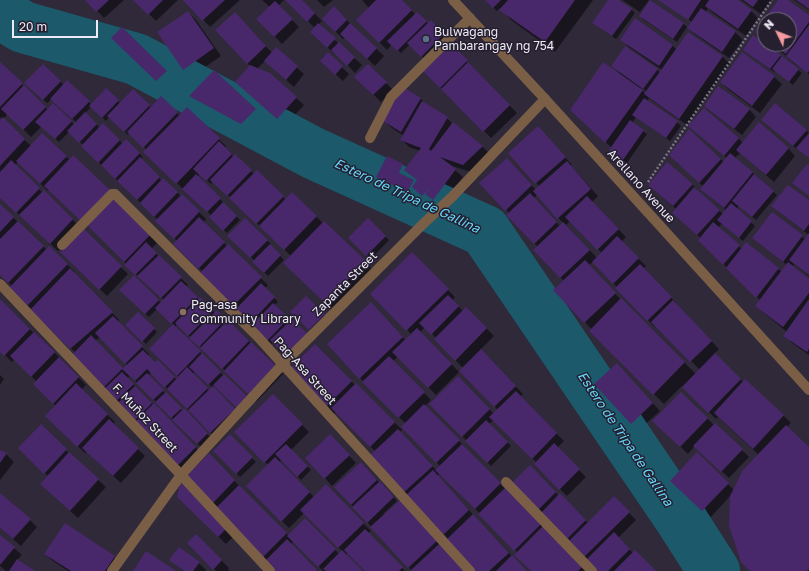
<!DOCTYPE html>
<meta charset="utf-8">
<style>
body{margin:0}
#map{position:relative;width:809px;height:571px;overflow:hidden;background:#2f2939;font-family:"Golos Text",sans-serif}
canvas{display:block}
.north{position:absolute;left:757px;top:12px;width:40px;height:40px;box-sizing:border-box;background:#251f2f;border:1px solid #75707e;border-radius:50%;rotate:313deg;font-size:11px;font-weight:700;line-height:16px;text-align:center;color:#eeeaf5}
.north::after{content:'';display:block;margin:auto;width:14px;height:18px;background:#f49aa0;clip-path:polygon(50% 0,100% 100%,50% 72%,0 100%)}
.scale{position:absolute;left:12px;top:20px;width:86px;height:18px;box-sizing:border-box;border:2px solid #eeeaf5;border-top:0;padding-left:5px;font-size:12px;line-height:14px;white-space:nowrap;color:#eeeaf5;-webkit-text-stroke:3px #251f2f;paint-order:stroke}
</style>
<div id="map">
<canvas width="809" height="571"></canvas>
<div class="north">N</div>
<div class="scale">20 m</div>
</div>
<script>
const ctx = document.querySelector('canvas').getContext('2d');
ctx.lineJoin = 'round';
function fill(path, color) { ctx.fillStyle = color; ctx.fill(path, 'evenodd'); }
const shape = rows => new Path2D(rows.map(r => 'M' + r).join(''));
function stroke(path, color, width, dash) { ctx.strokeStyle = color; ctx.lineWidth = width; ctx.lineCap = dash ? 'butt' : 'round'; ctx.setLineDash(dash || []); ctx.stroke(path); }
function write(font, color, halo, rows, align = 'center') {
  ctx.font = font + ' "Golos Text",sans-serif'; ctx.lineWidth = 3; ctx.setLineDash([]); ctx.textBaseline = 'middle'; ctx.strokeStyle = halo; ctx.fillStyle = color; for (const [text, x, y, turn = 0] of rows) {
    ctx.save(); ctx.translate(x, y); ctx.rotate((+turn || 0) * Math.PI / 180); ctx.textAlign = isNaN(turn) ? turn : align; if (halo) ctx.strokeText(text, 0, 0); ctx.fillText(text, 0, 0); ctx.restore();
  }
}
fill(shape([
 [87,0,124,0,104,18],
 [135,0,178,0,156,21],
 [184,0,240,0,210,27],
 [262,0,284,0,278,6,299,27,282,44,258,19,270,7],
 [288,0,301,0,322,21,318,25,362,65,355,73,336,53,335,54,319,40,315,28,287,1],
 [317,0,333,0,324,7],
 [362,0,401,0,416,15,417,13,428,24,431,21,456,47,455,49,470,65,517,113,491,138,424,71,430,65,410,44,401,53,392,44,387,50,357,20,369,8],
 [486,0,593,0,555,52,511,20,500,8,497,11],
 [609,0,617,0,631,9,635,13,616,39,597,26,593,23],
 [622,0,649,0,640,12],
 [660,0,736,0,751,11,758,18,746,36,713,13,708,8,706,12,735,32,743,40,729,58,696,35,688,28,691,24,660,2,691,24,692,22],
 [741,0,771,0,761,14],
 [779,0,787,0,809,16,809,74,794,63,788,57,770,44,789,44,789,20,765,20,765,40,756,32],
 [794,0,809,0,809,10],
 [651,1,684,24,687,27,677,42,644,20,640,16],
 [334,8,384,56,375,66,345,38,343,39,323,19],
 [188,12,196,20,221,56,191,77,184,69],
 [635,20,673,46,677,50,688,33,723,57,730,64,687,125,653,101,649,98,647,101,677,122,681,126,670,141,636,117,632,123,647,134,627,163,614,154,610,150,612,148,578,117,621,75,613,66,657,69,660,73,662,70,629,47,622,40],
 [642,88,647,92,646,94,641,89],
 [242,21,272,53,276,49,304,74,294,87,265,61,257,69,269,74,304,105,285,126,244,89,250,66,217,30],
 [122,29,174,79,164,88,113,38],
 [748,53,780,56,802,73,793,85,775,71,774,72],
 [328,54,349,74,343,81,329,68],
 [0,63,48,110,53,105,75,125,77,123,52,99,47,103,26,83,43,65,64,85,68,82,92,105,106,90,121,104,133,90,151,108,161,98,180,116,187,108,226,146,225,148,234,157,235,156,254,174,257,172,286,200,292,194,323,223,324,222,372,269,333,310,285,263,291,256,213,181,211,184,200,174,197,177,223,202,223,203,240,220,227,233,210,217,212,216,185,190,184,190,145,152,147,150,130,133,128,135,109,117,106,121,91,107,85,113,100,128,103,124,123,144,139,153,143,157,140,159,162,181,163,180,199,212,206,219,203,223,268,285,265,288,278,302,274,305,290,321,271,344,254,327,253,328,203,272,174,244,177,241,157,221,158,220,86,150,83,145,69,132,59,142,42,126,31,137,8,114,3,119,31,146,42,134,158,242,151,249,188,285,186,287,199,300,200,299,215,313,217,311,227,322,228,321,283,374,257,401,177,324,175,327,207,359,207,360,224,376,213,388,241,417,218,440,151,372,148,376,183,411,184,410,211,438,201,447,130,376,127,378,203,455,185,472,117,405,75,352,38,318,32,309,18,296,12,286,0,274,0,205,47,250,49,247,75,272,74,273,119,320,117,322,149,354,148,356,155,363,158,361,177,380,179,377,150,349,174,325,157,309,149,317,121,290,134,276,161,303,164,300,129,268,126,264,90,227,90,228,49,190,48,191,18,162,15,165,43,193,44,192,80,227,58,251,0,197,0,121,2,119,0,117],
 [100,337,128,366,123,370,95,341],
 [195,371,213,388,209,391,193,374],
 [368,65,393,90,381,102,356,77],
 [774,77,782,84,760,113,729,90,721,82],
 [403,89,421,99,427,105,447,118,453,124,483,147,490,154,471,172,449,165,463,177,441,206,432,200,430,203,418,192,414,199,385,184,377,176,402,165,406,168,420,151,409,147,401,139,404,136,392,128,384,121],
 [409,174,418,181,416,184,413,181,407,178],
 [190,96,255,109,262,117,249,131,197,104],
 [775,104,809,133,809,158,798,148,797,149,766,124],
 [706,106,749,109,756,117,742,135,713,113],
 [689,131,724,162,727,158,697,133,738,138,743,143,788,148,795,156,774,182,740,153,735,158,753,173,777,195,756,220,739,206,736,209,755,226,743,241,722,223,718,228,742,249,747,243,782,272,787,265,761,245,753,238,772,213,805,239,809,235,780,213,773,206,809,202,809,276,794,264,792,267,809,280,809,355,792,343,785,336,787,332,764,313,756,306,760,300,699,240,701,238,681,220,676,209,657,192,692,184,699,192,723,214,726,210,709,196,704,187,678,163],
 [546,135,572,165,571,166,598,196,592,202,626,237,621,242,646,266,643,269,678,305,677,306,719,349,714,354,743,382,784,416,791,423,787,427,809,449,809,571,752,571,731,495,710,518,672,481,697,454,734,490,759,455,718,417,716,419,682,386,664,404,590,331,591,329,585,322,564,281,534,250,538,247,508,215,509,213,481,183,514,166,536,190,540,187,509,153],
 [538,194,563,223,560,226,534,198],
 [570,221,602,253,597,258,566,225],
 [593,262,648,320,655,327,656,326,700,370,696,374,621,300,589,265],
 [245,219,271,244,270,245,284,260,268,276,254,262,255,261,228,236],
 [368,220,389,240,371,259,350,238],
 [83,230,128,274,107,296,61,252],
 [412,254,455,297,452,300,463,311,466,308,494,336,480,350,523,394,520,397,564,441,557,448,586,477,567,496,535,464,536,462,494,420,489,424,511,446,491,466,431,404,458,377,494,414,498,410,460,371,463,368,435,339,436,338,425,327,420,332,459,372,436,395,398,357,393,361,431,400,425,406,466,448,466,449,505,489,588,571,532,571,518,553,440,473,437,476,526,571,476,571,448,539,404,492,375,451,336,412,333,415,289,370,315,345,355,385,356,384,401,429,406,424,360,378,378,311,405,340,411,334,372,294],
 [403,428,440,466,436,470,400,432],
 [306,297,328,318,313,333,292,312],
 [0,301,55,353,86,385,81,390,115,422,113,425,145,456,121,483,87,452,85,453,46,416,56,406,34,384,37,382,15,359,12,362,0,350],
 [138,313,157,332,146,344,126,325],
 [624,372,660,411,639,430,631,423],
 [0,375,4,379,0,385],
 [681,393,714,425,715,424,749,457,729,478,695,446,688,454,654,421],
 [273,395,309,432,291,450,311,470,301,480,282,460,279,462,314,497,326,486,371,531,368,533,405,571,366,571,348,553,346,555,362,571,323,571,294,541,291,544,317,571,277,571,186,478,209,455,289,536,305,519,339,554,342,551,304,513,289,528,247,486,268,465,236,432],
 [41,426,74,458,106,487,78,518,48,491,48,476,19,448],
 [230,435,256,462,240,477,214,451],
 [337,443,356,463,332,486,325,478],
 [0,451,6,454,14,462,0,480],
 [361,463,397,501,383,514,385,515,400,502,444,548,412,571,335,487],
 [530,467,559,496,560,495,588,523,614,497,636,520,618,538,633,553,655,571,597,571,588,560,570,541,571,541,512,484],
 [181,484,234,536,226,544,178,497],
 [0,495,30,520,37,527,21,546,0,528],
 [196,535,229,568,228,569,230,571,216,571,188,543],
 [0,536,22,555,17,560,33,571,6,571,0,566],
 [45,554,114,557,121,564,117,571,68,571,53,561],
 [171,560,199,563,206,570,205,571,183,571]
]), '#0007');
stroke(shape([
 [0,13,23,27,136,59,313,153,485,231,682,521,714,571]
]), '#1b596b', 52);
fill(shape([
 [85,0,109,0,96,12],
 [133,0,163,0,148,15],
 [183,0,225,0,202,21],
 [286,0,302,0,315,13,307,22,286,1],
 [376,0,402,0,412,10,379,43,356,20],
 [485,0,501,0,493,8],
 [508,0,575,0,545,42,499,10],
 [608,0,619,0,632,9,612,36,592,23],
 [650,0,684,23,673,39,639,16],
 [658,0,701,0,688,20],
 [709,0,738,0,752,10,738,29,705,6],
 [743,0,758,0,753,7],
 [778,0,788,0,809,15,809,22,786,54,772,44,789,44,789,20,765,20,765,39,755,32],
 [796,0,809,0,809,9],
 [275,1,293,19,274,37,256,19],
 [334,6,347,20,335,32,322,19],
 [701,8,736,31,722,52,687,28],
 [188,11,214,48,183,70,157,32],
 [235,12,266,46,247,64,215,30],
 [417,12,427,21,397,51,387,41],
 [635,18,673,45,659,66,620,40],
 [431,20,444,34,421,57,407,43],
 [318,23,336,38,327,48,310,32],
 [350,23,377,48,367,59,340,34],
 [809,25,809,71,807,73,786,56],
 [122,27,167,71,156,81,111,38],
 [688,32,723,56,679,119,644,94],
 [753,35,781,55,770,69,743,50],
 [339,42,355,57,347,66,331,50],
 [451,44,468,60,440,88,423,71],
 [625,46,658,69,643,89,611,66],
 [276,47,298,66,286,80,264,61],
 [328,52,343,66,335,75,320,61],
 [742,52,775,76,752,106,720,82],
 [782,56,799,69,789,82,772,69],
 [0,62,23,83,0,107],
 [468,62,510,105,483,132,441,89],
 [603,62,643,90,605,143,570,110],
 [43,64,61,81,43,100,24,83],
 [368,64,387,82,373,95,354,77],
 [250,65,270,73,297,97,277,119,235,82],
 [214,70,256,109,241,124,189,96],
 [67,80,90,101,72,119,50,99],
 [24,85,46,107,23,130,1,109],
 [718,86,750,109,734,129,704,106],
 [403,87,421,98,401,132,383,121],
 [106,88,119,100,102,118,89,106],
 [133,89,150,105,124,132,107,116],
 [161,96,178,112,143,148,127,132],
 [644,98,678,121,666,138,632,115],
 [422,101,448,117,429,149,431,151,453,122,483,146,463,165,440,157,456,169,433,200,425,194,431,186,422,196,412,187,417,180,404,170,421,148,400,140],
 [53,103,72,121,55,139,35,122],
 [775,103,807,130,793,146,761,120],
 [187,107,220,138,176,184,143,152],
 [704,108,739,138,724,156,688,126],
 [85,112,97,124,79,143,67,131],
 [3,117,25,139,0,166,0,120],
 [630,120,644,130,623,160,609,150],
 [759,122,789,148,766,175,736,150],
 [103,123,120,140,98,163,81,146],
 [538,126,566,157,535,184,508,153],
 [689,129,721,159,699,183,669,155],
 [42,133,67,156,40,184,16,161],
 [809,133,809,158,796,148],
 [126,139,140,153,115,179,101,165],
 [219,141,232,154,206,181,193,169],
 [730,153,753,172,724,208,700,189],
 [235,154,252,170,227,196,210,180],
 [73,155,111,191,82,222,44,186],
 [387,156,403,164,399,173,414,180,407,192,376,177],
 [140,157,160,177,137,200,117,181],
 [507,158,532,185,505,211,479,183],
 [11,160,40,188,16,213,0,198,0,172],
 [567,161,591,189,557,219,533,191],
 [667,162,693,184,673,206,648,185],
 [807,164,809,165,809,196,792,183],
 [257,170,284,196,256,224,229,198],
 [196,174,221,198,207,212,182,189],
 [754,174,774,191,752,217,732,201],
 [163,178,178,192,154,217,140,203],
 [788,185,809,200,809,224,804,231,771,206],
 [694,187,720,210,697,235,672,213],
 [44,190,73,219,50,244,19,215],
 [292,192,317,216,284,250,259,226],
 [530,193,557,222,534,244,506,215],
 [182,194,200,211,174,239,155,221],
 [587,196,619,229,597,250,565,217],
 [113,197,151,234,124,262,86,224],
 [223,202,237,216,223,231,209,217],
 [731,203,752,221,739,238,717,220],
 [0,204,14,217,0,232],
 [772,212,803,235,783,262,752,238],
 [199,217,225,242,198,269,173,244],
 [245,218,268,240,250,258,227,236],
 [368,218,386,236,366,256,348,238],
 [18,221,44,246,8,283,0,275,0,239],
 [324,221,366,261,325,303,283,263],
 [563,222,590,250,560,278,533,250],
 [713,222,740,245,723,265,698,240],
 [83,228,122,266,99,290,60,252],
 [809,233,809,275,789,260],
 [617,236,639,258,613,284,592,262],
 [146,242,157,253,135,275,124,265],
 [746,242,779,268,756,298,726,268],
 [228,244,262,277,232,307,198,275],
 [270,244,281,255,264,273,252,262],
 [49,246,68,264,27,306,9,288],
 [412,252,449,289,406,331,370,294],
 [159,255,182,277,161,298,137,276],
 [585,260,616,293,584,323,553,290],
 [788,262,809,279,809,293,783,327,755,306],
 [640,264,672,297,647,321,615,288],
 [70,268,113,312,70,349,30,310],
 [134,275,159,300,145,314,119,290],
 [181,281,198,297,171,324,155,308],
 [261,283,275,297,248,325,234,311],
 [448,295,459,306,431,335,419,323],
 [306,296,325,314,309,330,290,312],
 [200,297,214,310,188,336,175,323],
 [621,298,685,362,653,395,589,331],
 [0,299,30,329,4,356,0,352],
 [809,299,809,349,807,352,783,336],
 [673,300,712,341,690,362,651,322],
 [371,302,403,337,359,379,327,344],
 [273,303,289,318,267,341,251,326],
 [466,307,487,328,455,361,434,339],
 [217,310,226,319,199,347,189,338],
 [138,312,155,328,142,342,125,325],
 [113,316,143,346,125,364,95,333],
 [292,319,308,334,286,356,270,340],
 [228,320,249,341,222,369,200,348],
 [173,324,201,351,177,376,149,349],
 [417,328,452,364,428,388,392,352],
 [34,332,55,352,31,377,10,356],
 [91,335,123,368,103,388,71,356],
 [251,342,276,366,249,395,224,371],
 [315,344,352,381,325,408,288,370],
 [481,349,516,386,494,407,459,371],
 [143,350,155,362,158,360,175,377,164,388,147,369,135,381,122,369],
 [202,353,221,372,208,385,189,367],
 [715,353,741,379,708,413,682,387],
 [389,356,425,392,398,418,362,382],
 [59,357,79,377,53,404,33,384],
 [617,363,653,403,631,424,594,384],
 [187,367,208,388,187,409,167,389],
 [122,372,134,384,115,402,103,390],
 [147,373,164,390,153,400,136,383],
 [224,374,248,397,237,408,213,385],
 [458,376,490,409,462,437,429,404],
 [745,379,784,415,753,449,714,413],
 [76,383,108,414,77,447,45,416],
 [356,383,395,422,370,447,331,408],
 [135,386,152,403,133,422,116,405],
 [213,386,235,409,210,433,188,410],
 [516,391,557,433,532,459,489,417],
 [166,392,182,408,171,418,155,402],
 [681,392,708,418,680,447,652,421],
 [273,394,303,424,264,463,234,432],
 [154,403,196,447,177,466,134,423],
 [424,404,460,440,436,463,401,427],
 [184,408,208,433,197,444,172,420],
 [109,419,139,448,113,476,82,448],
 [486,420,508,442,487,463,465,441],
 [715,423,743,449,721,472,693,446],
 [41,424,67,449,44,474,18,448],
 [786,425,809,447,809,569,807,571,750,571,741,562,729,526,730,496,743,470],
 [398,429,433,466,403,493,369,456],
 [230,434,253,457,236,474,213,451],
 [330,434,350,455,324,479,305,458],
 [554,443,580,469,559,490,534,464],
 [286,444,308,466,297,477,275,454],
 [462,444,501,483,475,509,435,470],
 [0,450,7,453,0,463],
 [69,452,99,479,70,511,40,484],
 [697,452,729,483,702,511,670,481],
 [209,453,235,480,211,505,185,478],
 [275,457,310,492,281,522,246,486],
 [361,462,377,480,351,505,334,487],
 [530,465,556,492,537,511,511,484],
 [433,470,469,510,443,535,406,495],
 [380,481,394,497,367,523,352,507],
 [180,482,227,528,218,537,177,497],
 [326,484,364,523,338,548,300,510],
 [239,485,287,533,262,558,215,509],
 [506,487,542,523,514,551,478,514],
 [0,493,31,519,13,539,0,528],
 [560,493,586,520,567,539,541,513],
 [614,496,630,512,584,557,569,541],
 [400,500,438,540,408,568,370,527],
 [473,514,509,553,489,571,474,571,446,540],
 [305,518,336,549,318,567,287,536],
 [65,523,115,556,105,571,71,571,44,554],
 [543,526,584,565,578,571,531,571,514,555],
 [365,529,403,567,399,571,365,571,344,550],
 [614,532,630,549,608,571,595,571,585,561],
 [196,534,222,560,213,570,187,543],
 [0,535,15,547,0,565],
 [287,539,317,570,316,571,276,571,265,561],
 [439,544,464,571,410,571],
 [179,547,200,562,193,571,184,571,169,560],
 [342,550,363,571,326,571,323,569],
 [635,550,656,571,614,571],
 [146,551,176,571,133,571],
 [512,555,527,571,496,571],
 [17,559,35,571,9,571]
]), '#48286b');
stroke(shape([
 [648,182,772,0]
]), '#7b7684', 2.5, [2, 2]);
stroke(shape([
 [370,138,391,97,470,18],
 [62,245,112,194,115,194,258,337,470,571],
 [506,482,592,571],
 [112,571,181,475,282,365,423,224,452,197,545,99]
]), '#7a5f46', 10);
stroke(shape([
 [0,284,181,475,270,571]
]), '#7a5f46', 10);
stroke(shape([
 [453,0,545,99,809,390]
]), '#7a5f46', 10);
for (const [x, y, r, color] of [
 [426,39,4,"#5c6f8a"],
 [183,312,4,"#8d6e63"]
]) { const dot = new Path2D(); dot.arc(x, y, r, 0, 2 * Math.PI); ctx.fillStyle = color; ctx.fill(dot); stroke(dot, '#251f2f', 1.5); }
write('12px', '#eeeaf5', '#251f2f', [
 ["Bulwagang",434,32],
 ["Pambarangay ng 754",434,46],
 ["Pag-asa",191,305],
 ["Community Library",191,319]
], 'left');
write('12px', '#eeeaf5', '#251f2f', [
 ["Arellano Avenue",641,186,48],
 ["Zapanta Street",345,284,-45],
 ["Pag-Asa Street",305,371,48],
 ["F. Muñoz Street",145,418,47]
]);
write('italic 13px', '#64d6fa', '#251f2f', [
 ["Estero de Tripa de Gallina",407,196,25],
 ["Estero de Tripa de Gallina",625,439,56]
]);
</script>
